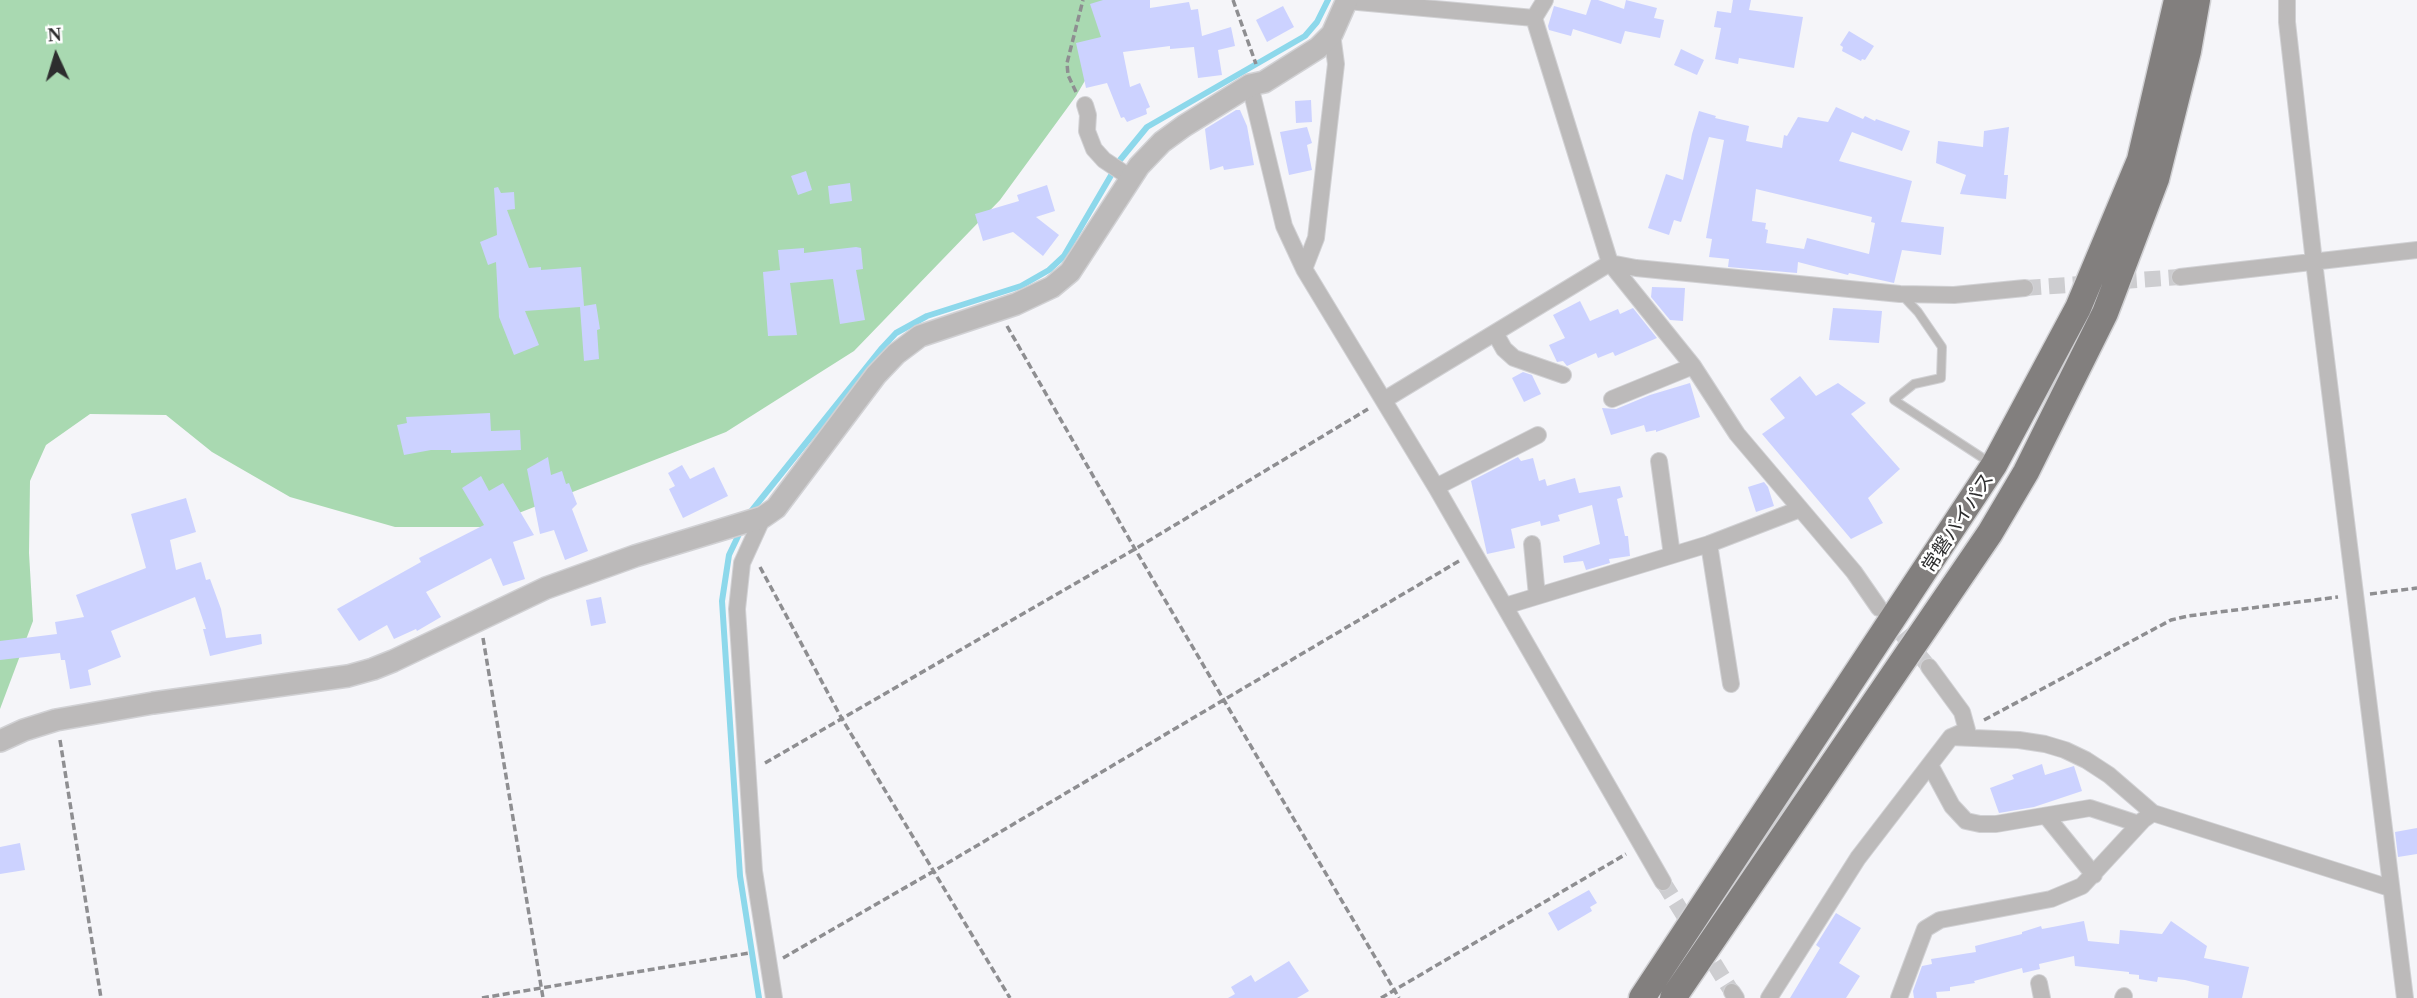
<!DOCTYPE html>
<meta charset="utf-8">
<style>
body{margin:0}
#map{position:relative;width:2417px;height:998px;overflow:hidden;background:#f5f5f9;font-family:Georgia,serif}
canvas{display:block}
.north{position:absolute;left:21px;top:21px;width:70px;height:70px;-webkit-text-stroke:5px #fff;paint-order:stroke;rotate:356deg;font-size:19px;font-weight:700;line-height:28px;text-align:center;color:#2d2d2e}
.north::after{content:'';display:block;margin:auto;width:24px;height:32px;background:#2d2d2e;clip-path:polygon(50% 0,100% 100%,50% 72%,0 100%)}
</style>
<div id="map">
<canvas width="2417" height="998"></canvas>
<div class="north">N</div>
</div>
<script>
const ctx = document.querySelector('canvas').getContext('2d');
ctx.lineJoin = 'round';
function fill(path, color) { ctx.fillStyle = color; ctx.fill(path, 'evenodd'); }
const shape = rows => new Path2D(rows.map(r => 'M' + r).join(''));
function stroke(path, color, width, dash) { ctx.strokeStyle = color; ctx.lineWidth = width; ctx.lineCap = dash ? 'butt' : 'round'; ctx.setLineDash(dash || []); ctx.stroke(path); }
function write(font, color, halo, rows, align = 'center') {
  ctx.font = font + ' Georgia,"Noto Sans JP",serif'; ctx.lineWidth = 5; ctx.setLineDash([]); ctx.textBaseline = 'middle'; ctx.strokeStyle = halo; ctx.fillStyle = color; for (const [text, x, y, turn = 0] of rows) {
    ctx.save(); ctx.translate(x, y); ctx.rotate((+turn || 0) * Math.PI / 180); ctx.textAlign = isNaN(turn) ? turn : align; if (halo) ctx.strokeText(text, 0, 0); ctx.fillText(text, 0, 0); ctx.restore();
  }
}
fill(shape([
 [0,0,1132,0,1076,96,1000,200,854,351,726,432,483,527,395,527,290,497,212,452,166,415,90,414,46,445,30,481,29,553,33,621,0,709]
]), '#a9d9b1');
stroke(shape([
 [749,514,882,348,896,333,927,316,1021,286,1049,270,1064,256,1120,160,1147,127,1305,36,1317,22,1328,0],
 [741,530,729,555,722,601,740,876,759,998]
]), '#8dd8eb', 6);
fill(shape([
 [1103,0,1150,0,1150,8,1189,2,1191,10,1198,9,1202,36,1231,27,1235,46,1218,50,1222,75,1198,78,1194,47,1170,49,1170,46,1123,52,1130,87,1140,83,1150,107,1146,109,1147,114,1127,122,1124,117,1121,118,1107,83,1086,88,1076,43,1101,37,1090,4],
 [1591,0,1598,0,1624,9,1626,0,1657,8,1654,18,1664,20,1660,38,1625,31,1621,44,1573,29,1571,36,1549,30,1548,26,1554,6,1586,15],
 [1733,0,1751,0,1749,10,1803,17,1794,68,1739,58,1738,64,1715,59,1721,28,1714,27,1717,11,1731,13],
 [1283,6,1294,27,1267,42,1256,20],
 [1849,31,1874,46,1865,60,1862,59,1861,61,1842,51,1843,47,1840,45],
 [1681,49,1704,60,1697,75,1674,65],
 [1311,100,1312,122,1296,123,1295,101],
 [1836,107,1863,119,1865,116,1875,121,1876,119,1910,131,1902,151,1852,132,1839,161,1912,181,1901,222,1944,227,1941,255,1902,250,1894,283,1849,273,1848,275,1798,262,1797,273,1728,267,1729,259,1709,257,1712,239,1706,238,1724,140,1709,137,1681,222,1674,220,1669,235,1648,228,1666,174,1683,180,1692,134,1699,111,1716,116,1715,118,1749,126,1746,141,1782,148,1784,135,1787,136,1798,117,1828,122],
 [1756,189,1872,217,1871,222,1875,223,1869,254,1807,238,1804,249,1766,243,1768,230,1765,229,1766,223,1752,221],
 [1236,110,1240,110,1247,126,1254,165,1224,170,1223,166,1210,170,1205,129],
 [1307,127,1312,143,1307,145,1312,170,1289,175,1280,132],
 [2009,127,2004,175,2008,175,2006,199,1960,194,1966,175,1936,163,1938,141,1983,147,1984,131],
 [806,171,812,190,798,195,791,176],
 [850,183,852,201,830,204,828,186],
 [1047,185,1055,211,1036,217,1059,235,1043,256,1013,232,983,241,975,214,1019,201,1017,195],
 [498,187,501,193,514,192,515,209,507,210,529,268,541,267,541,270,581,267,584,306,596,304,600,329,597,330,599,359,584,361,580,307,525,311,539,345,514,355,499,317,496,262,488,265,480,242,497,235,494,188],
 [856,247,861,248,863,269,856,270,865,320,840,324,833,279,790,283,797,335,768,336,763,272,780,270,778,250,804,248,804,253],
 [1652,287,1685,288,1683,321,1670,320,1651,297],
 [1580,301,1590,321,1618,309,1620,314,1633,308,1657,338,1615,356,1613,352,1598,358,1596,353,1567,366,1563,361,1557,362,1549,345,1565,338,1553,315],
 [1833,308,1882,311,1879,343,1829,340],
 [1523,372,1532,375,1541,394,1524,402,1512,378],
 [1800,376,1816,396,1838,383,1866,403,1851,414,1900,469,1868,498,1883,523,1851,539,1762,434,1785,418,1770,399],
 [1690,383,1700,417,1656,432,1656,430,1646,432,1644,425,1611,435,1602,408,1616,409,1650,395],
 [490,413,491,431,520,430,521,450,451,453,451,450,431,450,404,455,397,425,407,423,406,417],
 [548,457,551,475,562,471,566,484,569,483,577,504,572,509,588,551,565,560,554,530,540,534,527,469],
 [1518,457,1521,461,1533,458,1539,481,1545,479,1547,486,1575,478,1579,493,1620,486,1623,497,1617,499,1625,536,1628,536,1630,556,1609,559,1610,563,1586,570,1583,561,1564,563,1563,556,1600,544,1592,505,1558,515,1560,521,1541,526,1540,521,1511,529,1515,548,1487,554,1471,481],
 [682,465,690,479,714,467,728,496,683,518,669,489,675,486,668,473],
 [481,476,489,491,503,483,534,535,513,542,525,579,503,586,491,558,426,592,441,617,417,631,416,629,394,639,387,625,359,641,337,609,421,562,419,558,484,525,462,488],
 [1764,482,1768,487,1774,506,1756,512,1748,487],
 [186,498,196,532,170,540,176,570,201,562,206,580,210,579,221,609,226,638,261,634,262,644,210,656,203,629,206,629,195,597,111,631,121,657,88,670,91,685,70,689,65,660,61,660,60,653,0,660,0,641,57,634,55,622,84,617,76,595,146,568,131,514],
 [601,597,606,623,591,626,586,600],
 [2042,764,2045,775,2074,766,2082,791,2034,807,1999,813,1990,788,2014,779,2012,775],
 [2417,828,2417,854,2398,857,2395,832],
 [20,843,25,870,0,874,0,847],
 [1589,890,1597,903,1590,907,1592,911,1558,931,1548,913],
 [1836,913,1861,928,1839,963,1860,976,1846,998,1790,998,1820,948,1816,945],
 [2084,921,2088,941,2119,944,2120,930,2162,934,2171,921,2207,946,2204,958,2249,967,2242,998,2208,998,2209,986,2185,980,2158,977,2157,982,2139,979,2139,975,2129,974,2129,972,2075,966,2074,956,2039,964,2040,969,2023,973,2022,968,1974,981,1975,983,1950,987,1950,991,1936,992,1937,998,1914,998,1913,991,1922,966,1932,964,1931,959,1976,952,1975,946,2022,934,2022,932,2041,926,2042,929],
 [1289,961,1309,991,1297,998,1228,998,1235,994,1231,987,1251,975,1255,982]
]), '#ccd2ff');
stroke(shape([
 [2025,288,2180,277],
 [1886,615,1929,667],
 [1663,882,1732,992]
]), '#cdcdd0', 16, [16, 8]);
const service = shape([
 [1902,295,1918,312,1942,347,1941,378,1914,384,1894,400,1992,464]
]);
const minor = shape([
 [2287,0,2287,22,2314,262,2405,998],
 [1347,1,1534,18,1545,0],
 [1534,18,1610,263,1693,366,1737,434,1854,572,1879,608],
 [1332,34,1336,64,1316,238,1304,269,1436,487,1663,882],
 [1250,85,1284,226,1304,269],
 [1085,105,1088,115,1087,131,1094,149,1104,160,1131,178],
 [2180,277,2417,250],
 [1495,333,1504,349,1514,358,1563,375],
 [1612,399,1693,366],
 [1384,400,1610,263,1636,268,1900,294,1954,295,2025,288],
 [1659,461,1672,555],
 [1436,487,1538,435],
 [763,517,742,563,737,609,754,871,774,998],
 [1532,544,1537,596],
 [1709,544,1731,684],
 [1505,606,1709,544,1800,509],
 [1951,737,2019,740,2045,744,2065,750,2086,760,2109,775,2153,813,2390,888],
 [1930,765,1952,806,1966,821,1980,824,1996,824,2090,808,2139,824],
 [2047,817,2094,875],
 [2039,983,2042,998],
 [1732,992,1736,998],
 [1769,998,1858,858,1951,737,1967,730,1962,712,1929,667],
 [1899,998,1925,929,1940,920,2051,899,2082,886,2143,820,2153,813],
 [2123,998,2124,996]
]);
const tertiary = shape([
 [0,741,24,730,56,720,153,703,348,676,373,669,393,661,546,588,635,556,763,517,776,508,876,375,896,354,920,336,1016,304,1052,287,1070,272,1139,166,1162,142,1184,126,1250,85,1264,82,1318,48,1332,34,1347,0]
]);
const trunk = shape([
 [1642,998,1994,465,2078,308,2140,160,2177,0],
 [1673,998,1990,533,2026,472,2105,313,2156,179,2188,51,2197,0]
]);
stroke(service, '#d1d1d4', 10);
stroke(minor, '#d1d1d4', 18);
stroke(tertiary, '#d1d1d4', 24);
stroke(trunk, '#d1d1d4', 29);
stroke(shape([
 [1233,0,1256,64],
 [1076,92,1068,75,1067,63,1083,0],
 [1007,326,1135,549,1399,998],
 [760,567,842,719,1010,998],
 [2370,594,2417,588],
 [483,638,543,998],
 [1984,720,2171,620,2188,616,2338,597],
 [60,740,101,998],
 [765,763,1135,549,1368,409],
 [783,958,934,871,1459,561],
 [482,998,749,953],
 [1381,998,1626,854]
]), '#8e8e91', 3.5, [7, 3.5]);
stroke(service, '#bcbaba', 8);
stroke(minor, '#bcbaba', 16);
stroke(tertiary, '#bcbaba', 21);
stroke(trunk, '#827f7e', 26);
write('19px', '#2d2d2e', '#fff', [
 ["常磐バイパス",1957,522,-57]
]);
</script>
